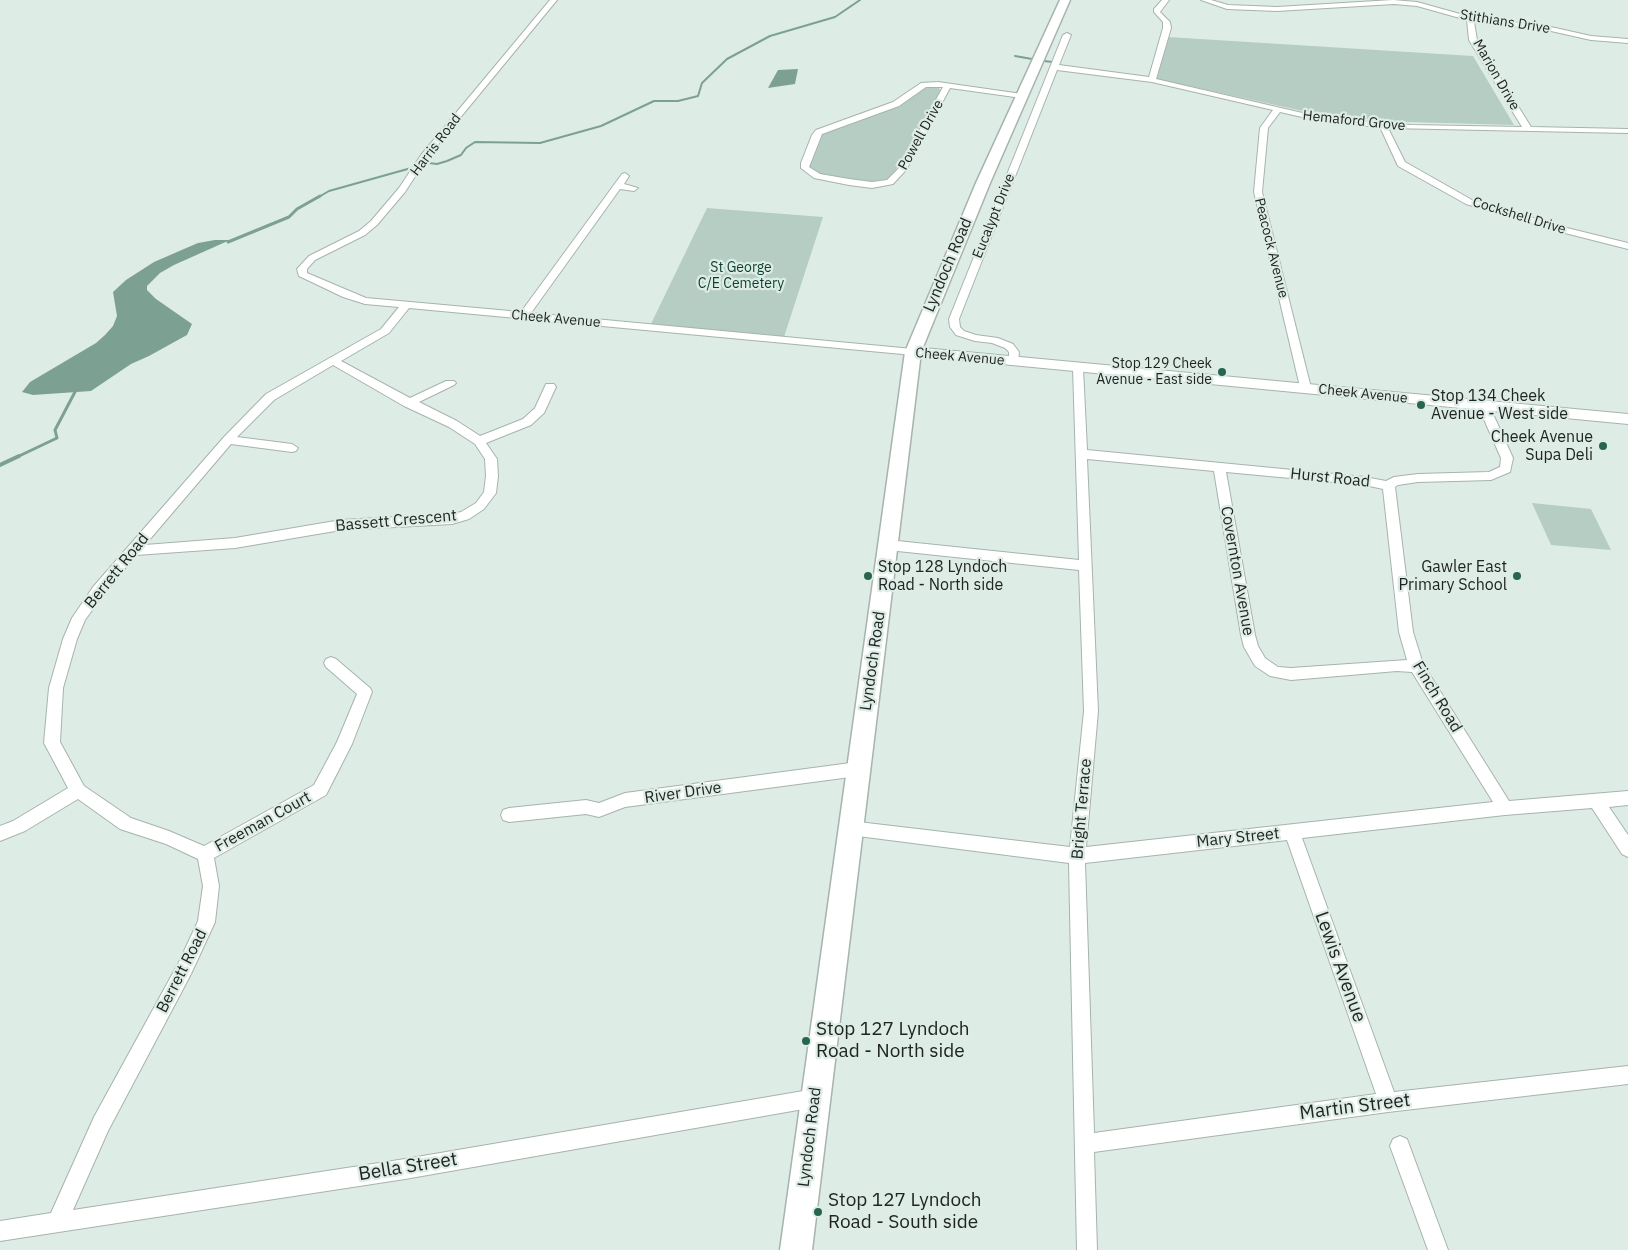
<!DOCTYPE html>
<style>
body{margin:0}
canvas{display:block;background:#deece6}
</style>
<canvas width="1628" height="1250"></canvas>
<script>
const ctx = document.querySelector('canvas').getContext('2d');
ctx.lineJoin = 'round';
function fill(path, color) { ctx.fillStyle = color; ctx.fill(path, 'evenodd'); }
const shape = rows => new Path2D(rows.map(r => 'M' + r).join(''));
function stroke(path, color, width, dash) { ctx.strokeStyle = color; ctx.lineWidth = width; ctx.lineCap = dash ? 'butt' : 'round'; ctx.setLineDash(dash || []); ctx.stroke(path); }
function write(font, color, halo, rows, align = 'center') {
  ctx.font = font + ' "IBM Plex Sans",sans-serif'; ctx.lineWidth = 4.5; ctx.setLineDash([]); ctx.textBaseline = 'middle'; ctx.strokeStyle = halo; ctx.fillStyle = color; for (const [text, x, y, turn = 0] of rows) {
    ctx.save(); ctx.translate(x, y); ctx.rotate((+turn || 0) * Math.PI / 180); ctx.textAlign = isNaN(turn) ? turn : align; if (halo) ctx.strokeText(text, 0, 0); ctx.fillText(text, 0, 0); ctx.restore();
  }
}
fill(shape([
 [1168,37,1473,56,1514,125,1407,122,1321,115,1157,79],
 [932,86,938,87,941,91,891,178,885,182,871,184,823,176,810,169,809,164,822,134,890,109,923,87],
 [707,208,823,217,783,340,649,328],
 [1532,503,1591,509,1611,550,1551,545]
]), '#b6cdc4');
fill(shape([
 [798,69,795,84,768,88,778,70],
 [215,240,230,240,174,265,160,273,147,286,147,290,156,299,192,324,187,335,149,356,131,364,91,391,33,395,22,392,30,382,96,343,105,335,113,326,117,316,113,292,126,280,154,262,184,249,198,243]
]), '#7ca192');
stroke(shape([
 [1015,56,1032,59],
 [1044,61,1053,62],
 [317,198,329,191,429,163,437,164,447,161,461,155,466,148,475,142,540,143,601,126,654,101,678,101,698,96,702,83,727,59,770,36,835,17,860,0]
]), '#7ca192', 2);
stroke(shape([
 [228,242,289,217,297,209,320,196],
 [17,457,57,438,55,430,76,390]
]), '#7ca192', 3);
stroke(shape([
 [0,465,19,456]
]), '#7ca192', 4);
const street = shape([
 [550,0,557,0,427,158,405,192,377,225,365,235,315,260,307,269,307,273,366,298,521,312,622,174,625,173,629,176,624,184,638,188,634,191,620,189,531,313,913,349,918,352,913,355,409,308,389,333,341,361,410,398,446,381,454,381,456,383,454,385,419,402,457,421,480,436,523,419,535,408,546,384,554,384,556,387,544,413,531,425,486,443,497,459,498,476,496,493,484,509,469,519,452,524,341,530,235,548,136,555,103,595,85,620,77,639,63,688,60,742,84,786,131,818,169,831,204,846,314,785,337,742,357,694,326,667,324,663,326,659,331,657,336,659,370,688,372,692,352,744,326,795,214,858,219,886,215,922,191,974,108,1131,73,1210,405,1159,815,1089,822,1091,824,1098,822,1105,815,1107,405,1179,0,1241,0,1221,51,1213,94,1117,179,962,198,921,203,886,198,859,166,844,120,829,78,799,25,831,0,841,0,826,13,821,68,788,44,743,49,688,63,639,72,618,93,587,127,548,224,437,266,394,381,329,399,307,365,304,343,297,299,276,297,269,309,256,359,231,371,221,399,188,421,155,550,0],
 [333,365,404,406,449,427,475,444,485,459,486,476,484,492,476,503,461,512,452,514,341,520,235,538,145,545,231,444,292,452,296,451,298,448,292,444,237,437,274,400,333,365],
 [1162,0,1169,0,1160,12,1170,22,1171,28,1156,79,1324,118,1411,125,1522,127,1469,40,1467,20,1417,6,1394,4,1277,11,1227,9,1201,0,1211,0,1228,5,1277,7,1393,0,1417,2,1478,19,1542,25,1591,36,1628,39,1628,43,1591,40,1542,29,1474,22,1477,40,1531,127,1628,129,1628,133,1388,128,1405,162,1472,200,1567,228,1628,243,1628,249,1561,232,1466,204,1398,166,1380,127,1324,122,1280,112,1268,128,1262,192,1311,388,1305,392,1301,391,1254,192,1260,128,1273,110,1152,82,1057,70,959,319,960,327,964,331,976,335,998,338,1013,344,1019,352,1018,362,1013,365,1009,364,1009,352,1005,348,992,343,975,341,956,335,950,327,949,319,1063,35,1067,33,1071,35,1059,65,1149,77,1163,28,1163,22,1154,12,1154,9,1162,0],
 [938,82,1022,94,1026,96,1022,98,950,88,906,170,893,184,872,188,849,185,814,178,801,168,801,163,812,135,816,130,893,102,921,83,938,82],
 [926,87,943,87,898,169,887,180,872,182,849,179,820,174,809,167,822,134,899,106,926,87],
 [1078,365,1083,368,1087,450,1365,477,1386,481,1394,477,1418,474,1489,472,1500,467,1501,458,1478,406,1480,403,1488,403,1513,458,1510,472,1491,480,1418,482,1398,485,1395,487,1413,632,1423,664,1509,801,1628,791,1628,805,1609,807,1628,835,1628,857,1622,854,1592,808,1505,815,1302,838,1394,1092,1628,1066,1628,1084,1388,1112,1094,1152,1097,1250,1077,1250,1069,863,850,835,844,833,842,828,844,823,850,821,1070,847,1084,711,1079,570,888,550,883,548,882,545,883,542,888,540,1079,560,1073,368,1078,365],
 [1087,459,1214,471,1241,635,1244,647,1255,666,1270,676,1291,680,1397,671,1412,672,1493,802,1086,847,1098,711,1087,459],
 [1226,472,1365,485,1383,489,1399,632,1407,660,1291,668,1278,667,1265,658,1258,646,1255,635,1226,472],
 [1287,840,1376,1094,1094,1133,1085,863,1287,840],
 [858,762,863,764,866,769,863,774,858,776,625,807,599,817,586,814,509,822,503,820,501,815,503,810,509,808,586,800,599,803,625,793,858,762],
 [1400,1136,1407,1139,1448,1250,1428,1250,1390,1146,1393,1139,1400,1136]
]);
const secondary = shape([
 [913,347,1628,414,1628,424,907,355,905,352,907,349,913,347]
]);
const primary = shape([
 [1060,0,1070,0,990,183,921,352,812,1250,780,1250,905,352,976,183,1060,0]
]);
stroke(street, '#a6b3ae', 2);
stroke(secondary, '#a6b3ae', 2);
stroke(primary, '#a6b3ae', 3);
fill(street, '#fff');
fill(secondary, '#fff');
fill(primary, '#fff');
for (const [x, y, r, color] of [
 [1222,372,5,"#286551"],
 [1421,405,5,"#286551"],
 [1603,446,5,"#286551"],
 [868,576,5,"#286551"],
 [1517,576,5,"#286551"],
 [806,1041,5,"#286551"],
 [818,1212,5,"#286551"]
]) { const dot = new Path2D(); dot.arc(x, y, r, 0, 2 * Math.PI); ctx.fillStyle = color; ctx.fill(dot); stroke(dot, '#deece6', 2); }
write('14px', '#202523', '#deece6', [
 ["Stithians Drive",1505,22,9],
 ["Marion Drive",1496,75,60],
 ["Hemaford Grove",1354,121,6],
 ["Powell Drive",921,135,-61],
 ["Harris Road",436,145,-53],
 ["Eucalypt Drive",994,216,-68],
 ["Cockshell Drive",1519,216,17],
 ["Peacock Avenue",1271,248,76],
 ["Cheek Avenue",556,319,5],
 ["Cheek Avenue",960,357,5],
 ["Cheek Avenue",1363,394,6]
]);
write('14px', '#093f30', '#deece6', [
 ["St George",741,268],
 ["C/E Cemetery",741,284]
]);
write('14px', '#202523', '#deece6', [
 ["Stop 129 Cheek",1212,364],
 ["Avenue - East side",1212,380]
], 'right');
write('16px', '#202523', '#deece6', [
 ["Lyndoch Road",948,265,-67],
 ["Hurst Road",1330,478,6],
 ["Bassett Crescent",396,521,-5],
 ["Berrett Road",117,571,-51],
 ["Covernton Avenue",1237,571,80],
 ["Lyndoch Road",873,661,-82],
 ["Finch Road",1437,697,59],
 ["River Drive",683,793,-8],
 ["Bright Terrace",1082,809,-85],
 ["Freeman Court",263,822,-29],
 ["Mary Street",1238,838,-6],
 ["Berrett Road",182,971,-63],
 ["Lyndoch Road",810,1137,-83]
]);
write('16px', '#202523', '#deece6', [
 ["Stop 134 Cheek",1431,396],
 ["Avenue - West side",1431,414],
 ["Cheek Avenue",1593,437,"right"],
 ["Supa Deli",1593,455,"right"],
 ["Stop 128 Lyndoch",878,567],
 ["Road - North side",878,585],
 ["Gawler East",1507,567,"right"],
 ["Primary School",1507,585,"right"]
], 'left');
write('19px', '#202523', '#deece6', [
 ["Lewis Avenue",1340,967,70],
 ["Martin Street",1355,1107,-7],
 ["Bella Street",408,1167,-9]
]);
write('19px', '#202523', '#deece6', [
 ["Stop 127 Lyndoch",816,1030],
 ["Road - North side",816,1052],
 ["Stop 127 Lyndoch",828,1201],
 ["Road - South side",828,1223]
], 'left');
</script>
